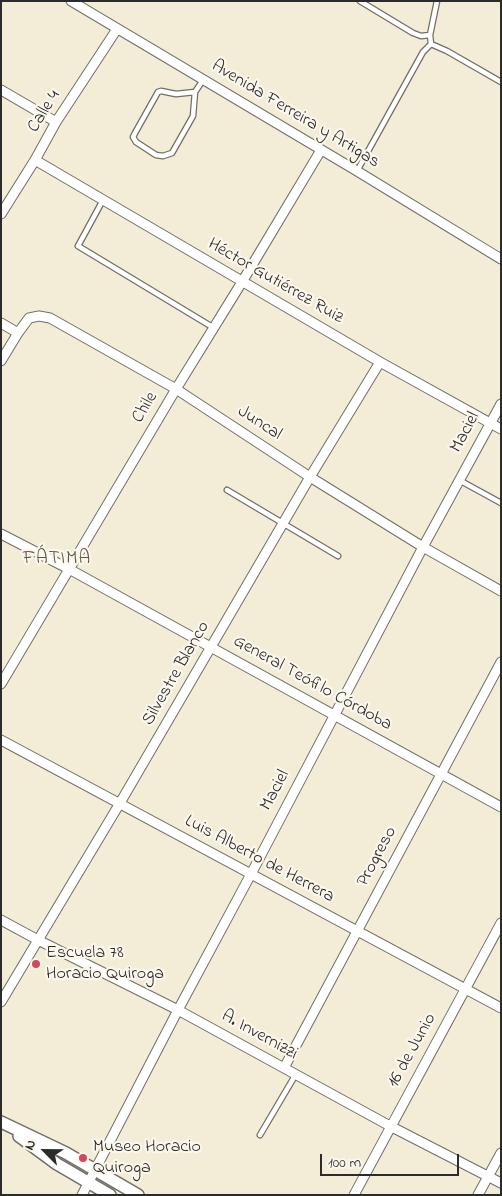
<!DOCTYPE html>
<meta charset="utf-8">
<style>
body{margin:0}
#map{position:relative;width:502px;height:1196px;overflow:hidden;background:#f3ecd6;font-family:"Indie Flower",sans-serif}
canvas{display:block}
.frame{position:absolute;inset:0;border:2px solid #2b2b2b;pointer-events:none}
.north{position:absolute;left:20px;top:1126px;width:50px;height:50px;-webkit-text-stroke:4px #fbf7ec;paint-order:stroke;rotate:293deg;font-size:14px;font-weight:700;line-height:20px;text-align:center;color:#2b2b2b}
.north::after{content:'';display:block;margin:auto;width:18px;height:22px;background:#2b2b2b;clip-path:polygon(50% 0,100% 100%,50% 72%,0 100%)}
.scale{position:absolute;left:320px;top:1154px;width:139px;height:22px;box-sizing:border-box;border:2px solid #2b2b2b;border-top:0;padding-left:6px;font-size:15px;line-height:18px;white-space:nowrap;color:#2b2b2b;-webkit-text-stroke:4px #fbf7ec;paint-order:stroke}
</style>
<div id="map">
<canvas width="502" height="1196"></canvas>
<div class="frame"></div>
<div class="north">N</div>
<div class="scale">100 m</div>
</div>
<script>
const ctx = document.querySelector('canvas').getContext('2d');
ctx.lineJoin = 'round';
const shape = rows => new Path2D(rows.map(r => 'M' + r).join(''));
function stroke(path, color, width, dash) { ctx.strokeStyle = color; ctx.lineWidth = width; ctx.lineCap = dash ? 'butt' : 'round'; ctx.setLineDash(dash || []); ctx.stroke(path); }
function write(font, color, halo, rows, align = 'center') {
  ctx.font = font + ' "Indie Flower",sans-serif'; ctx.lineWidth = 4.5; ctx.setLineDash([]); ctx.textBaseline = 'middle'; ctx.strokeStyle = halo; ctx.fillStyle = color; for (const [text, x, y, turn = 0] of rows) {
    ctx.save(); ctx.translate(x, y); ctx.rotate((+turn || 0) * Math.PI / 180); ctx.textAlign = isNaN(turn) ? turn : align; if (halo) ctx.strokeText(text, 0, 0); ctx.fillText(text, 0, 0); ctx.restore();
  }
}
const service = shape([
 [360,1,413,33,421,36,430,35],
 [431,44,430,35,437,1],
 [195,92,176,94,161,91,158,92,135,133,133,137,136,142,156,155,163,156,172,153,193,116,195,92,203,80],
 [357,171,423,52,431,44,447,51,501,82],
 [103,200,78,246,214,328],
 [459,480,501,503],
 [227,490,338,556],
 [260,1135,296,1074]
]);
const minor = shape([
 [71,1,357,171,501,259],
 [1,90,56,122],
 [35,160,380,362,501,429],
 [1,214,35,160,56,122,117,29],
 [1,323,18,333],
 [1,361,18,333,29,318,39,316,50,318,176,389,310,477,423,547,501,591],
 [1,534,69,569,501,807],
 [1,684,176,389,242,282,321,150],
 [1,740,501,1008],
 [1,920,38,940,178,1010,390,1126,501,1183],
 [1,1002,120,803,310,477,380,362],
 [284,1068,501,662],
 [82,1195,178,1010,251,874,423,547,501,404],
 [354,1195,501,923],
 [478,1195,501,1153]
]);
const tertiary = shape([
 [1,1122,66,1153,138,1195],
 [19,1136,57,1164,110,1195]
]);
stroke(service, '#716f67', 7);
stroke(minor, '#716f67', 11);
stroke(tertiary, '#716f67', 14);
stroke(service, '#fff', 4.5);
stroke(minor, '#fff', 9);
stroke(tertiary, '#fff', 11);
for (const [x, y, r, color] of [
 [36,964,5,"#d1495b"],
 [83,1158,5,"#d1495b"]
]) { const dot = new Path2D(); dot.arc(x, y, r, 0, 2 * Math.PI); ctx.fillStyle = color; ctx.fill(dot); stroke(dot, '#fbf7ec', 2); }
write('18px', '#2b2b2b', '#fbf7ec', [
 ["Calle 4",45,112,-58],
 ["Avenida Ferreira y Artigas",295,115,31],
 ["Héctor Gutiérrez Ruiz",275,282,30],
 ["Chile",146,408,-59],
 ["Juncal",259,424,33],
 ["Maciel",466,433,-62],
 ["Silvestre Blanco",177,674,-60],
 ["General Teófilo Córdoba",312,684,29],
 ["Maciel",276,791,-62],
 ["Progreso",378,857,-62],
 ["Luis Alberto de Herrera",259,860,28],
 ["A. Invernizzi",259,1036,29],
 ["16 de Junio",413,1051,-61]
]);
write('18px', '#2b2b2b', '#fbf7ec', [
 ["Escuela 78",46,954],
 ["Horacio Quiroga",46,975],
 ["Museo Horacio",93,1148],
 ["Quiroga",93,1169]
], 'left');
ctx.letterSpacing = '1px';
write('19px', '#635849', '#fbf7ec', [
 ["FÁTIMA",57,560]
]);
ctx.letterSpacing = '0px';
</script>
